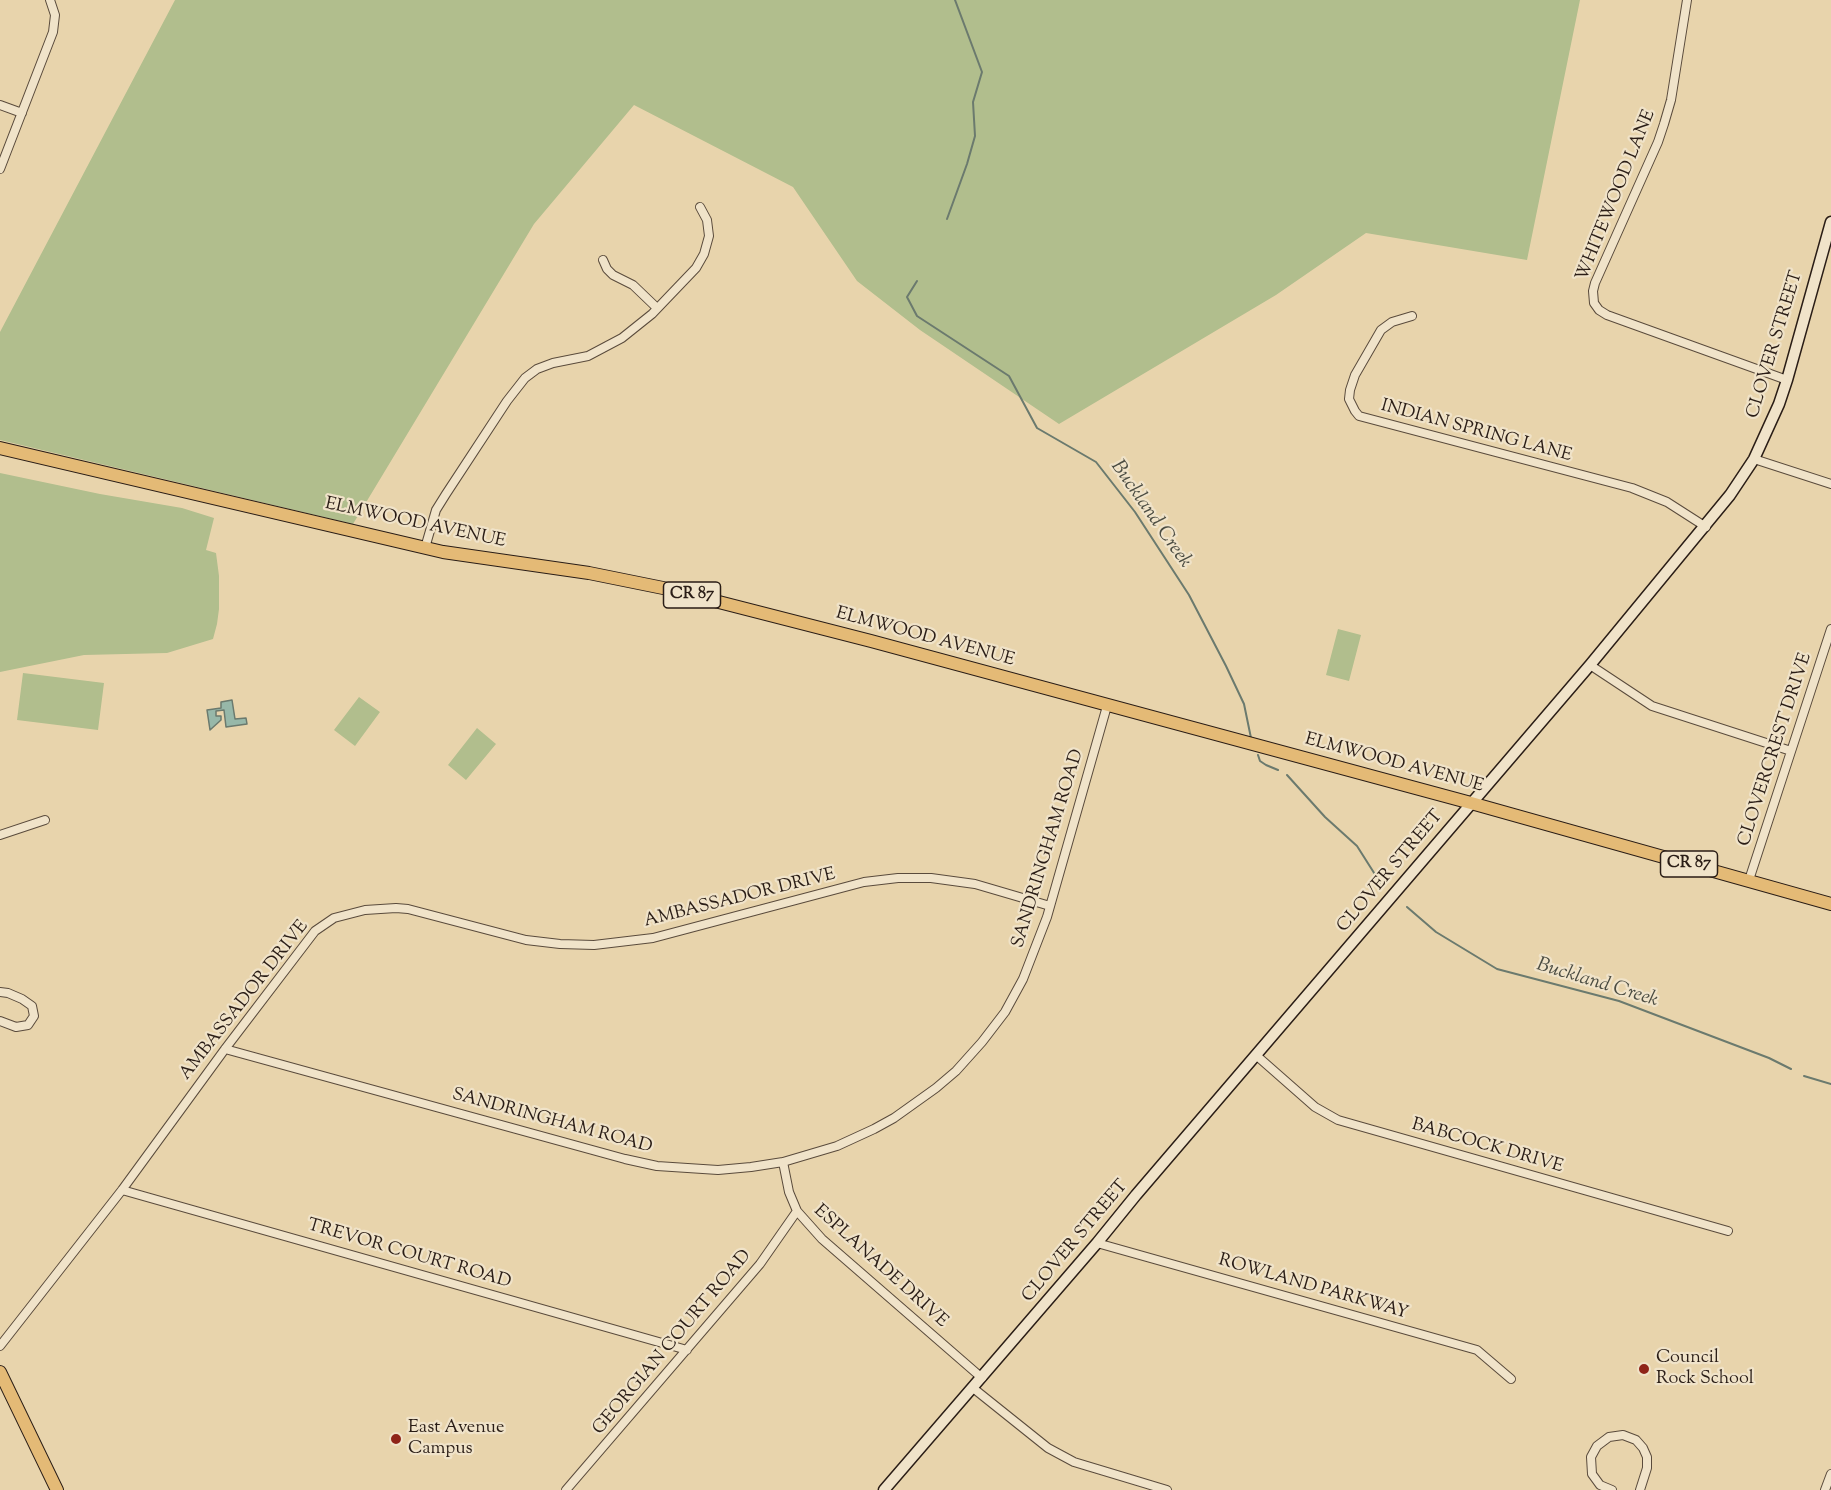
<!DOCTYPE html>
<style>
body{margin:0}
canvas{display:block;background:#e8d4ac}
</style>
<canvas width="1831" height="1490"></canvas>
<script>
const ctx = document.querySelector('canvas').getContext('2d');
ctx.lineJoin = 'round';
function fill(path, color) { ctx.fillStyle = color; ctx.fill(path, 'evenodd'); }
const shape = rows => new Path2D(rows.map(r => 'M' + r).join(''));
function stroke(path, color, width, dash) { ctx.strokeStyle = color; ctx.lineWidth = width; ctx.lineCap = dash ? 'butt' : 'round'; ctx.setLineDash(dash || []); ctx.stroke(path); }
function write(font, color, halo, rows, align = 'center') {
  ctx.font = font + ' "Sorts Mill Goudy",serif'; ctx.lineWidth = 4.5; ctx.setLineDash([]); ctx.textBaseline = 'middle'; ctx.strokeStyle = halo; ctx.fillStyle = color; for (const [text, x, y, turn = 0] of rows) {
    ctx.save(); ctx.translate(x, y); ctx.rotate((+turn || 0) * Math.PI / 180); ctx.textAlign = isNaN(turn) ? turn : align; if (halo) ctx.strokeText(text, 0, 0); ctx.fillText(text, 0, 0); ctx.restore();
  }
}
fill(shape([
 [175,0,1580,0,1527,260,1366,233,1276,295,1059,424,920,330,857,281,793,187,634,105,534,224,353,524,0,440,0,332],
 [0,473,100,494,182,508,214,518,206,550,216,553,219,576,219,609,217,624,213,639,167,653,84,655,0,672],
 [1338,629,1361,635,1349,681,1326,675],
 [23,673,104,683,98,730,17,720],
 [359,697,380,712,355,746,334,730],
 [477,728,496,744,466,780,448,765]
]), '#b1be8d');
const water = shape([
 [232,700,235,719,246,718,247,724,226,727,224,710,216,711,216,716,221,716,221,720,210,730,207,710,221,708,221,702,232,700]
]);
fill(water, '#97b8a9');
stroke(water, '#6b7a6e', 1.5);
stroke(shape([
 [947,219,967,164,975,136,973,102,982,72,955,0],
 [917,281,907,297,917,316,1009,376,1037,428,1096,462,1135,512,1189,595,1226,666,1244,704,1251,738],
 [1258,755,1260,761,1266,765,1278,770],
 [1287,775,1325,817,1357,846,1383,887],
 [1407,907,1436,932,1497,969,1619,1001,1769,1058,1791,1069],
 [1804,1076,1831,1084]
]), '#6b7a6e', 2);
const minor = shape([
 [1687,0,1671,100,1664,124,1658,142,1595,283,1593,291,1594,303,1599,310,1607,315,1787,380],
 [0,105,22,113],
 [0,169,53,32,55,15,50,0],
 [603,260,607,269,613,275,633,285,657,308],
 [1412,316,1392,322,1381,330,1355,375,1350,390,1349,399,1355,411,1359,416,1632,488,1667,502,1706,527],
 [1754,459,1831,484],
 [425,548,436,510,446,494,507,401,525,378,537,369,553,363,588,356,622,338,652,314,696,268,704,254,709,236,707,220,700,207],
 [1590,665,1652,706,1791,751],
 [0,835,45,820],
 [1749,880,1831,629],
 [0,992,8,993,22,999,32,1006,34,1016,28,1025,16,1027,0,1021],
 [225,1049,625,1159,657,1166,718,1170,751,1167,783,1162,837,1146,874,1129,894,1118,936,1088,956,1071,982,1042,1005,1012,1023,979,1047,917,1107,706],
 [1257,1056,1315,1107,1338,1120,1728,1231],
 [783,1162,789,1192,797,1211,822,1239,982,1378],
 [122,1190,687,1350],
 [1097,1243,1477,1350,1511,1379],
 [0,1346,122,1190,225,1049,315,931,334,918,365,910,396,908,408,909,526,940,560,944,594,945,653,938,864,882,898,878,931,878,975,884,1050,906],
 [973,1388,1048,1448,1074,1462,1167,1490],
 [566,1490,760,1264,797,1211],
 [1612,1490,1600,1485,1592,1474,1591,1457,1597,1446,1609,1437,1623,1435,1636,1440,1643,1448,1647,1457,1647,1468,1640,1490],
 [1825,1490,1831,1474]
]);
const secondary = shape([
 [884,1490,1097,1243,1136,1195,1590,665,1730,495,1754,459,1779,404,1787,380,1831,222]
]);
const primary = shape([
 [0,448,443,552,589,573,668,589,871,641,1471,803,1831,904],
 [0,1372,57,1490]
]);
stroke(minor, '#5a4b3c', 10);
stroke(secondary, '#2a1d16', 13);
stroke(primary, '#2a1d16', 14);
stroke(minor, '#f0e3c9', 8);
stroke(secondary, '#f0e3c9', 10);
stroke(primary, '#e4ba76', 12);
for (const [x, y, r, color] of [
 [1644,1369,6,"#8f2418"],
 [396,1439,6,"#8f2418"]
]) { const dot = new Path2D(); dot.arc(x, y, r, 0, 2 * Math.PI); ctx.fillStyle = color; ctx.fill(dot); stroke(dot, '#f0e3c9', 2); }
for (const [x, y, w] of [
 [692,595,57],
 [1689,864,57]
]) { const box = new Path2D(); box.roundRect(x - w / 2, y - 13, w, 26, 4.5); ctx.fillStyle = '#f0e3c9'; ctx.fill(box); stroke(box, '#2a1d16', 1.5); }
write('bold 16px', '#2a1d16', null, [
 ["CR 87",692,595],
 ["CR 87",1689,864]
]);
write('18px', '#2a1d16', '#f0e3c9', [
 ["WHITEWOOD LANE",1617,196,-68],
 ["CLOVER STREET",1776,345,-73],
 ["INDIAN SPRING LANE",1476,432,15],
 ["ELMWOOD AVENUE",415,524,12],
 ["ELMWOOD AVENUE",925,638,15],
 ["CLOVERCREST DRIVE",1776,750,-72],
 ["ELMWOOD AVENUE",1394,764,15],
 ["SANDRINGHAM ROAD",1049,849,-73],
 ["CLOVER STREET",1391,872,-50],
 ["AMBASSADOR DRIVE",740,899,-14],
 ["AMBASSADOR DRIVE",245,1001,-52],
 ["SANDRINGHAM ROAD",552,1122,15],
 ["BABCOCK DRIVE",1487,1147,16],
 ["CLOVER STREET",1076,1242,-50],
 ["TREVOR COURT ROAD",409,1255,16],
 ["ESPLANADE DRIVE",880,1267,42],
 ["ROWLAND PARKWAY",1313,1288,16],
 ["GEORGIAN COURT ROAD",673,1343,-50]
]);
write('18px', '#2a1d16', '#f0e3c9', [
 ["Council",1656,1359],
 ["Rock School",1656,1380],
 ["East Avenue",408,1429],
 ["Campus",408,1450]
], 'left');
write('italic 20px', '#4b4c42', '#f0e3c9', [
 ["Buckland Creek",1150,515,55],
 ["Buckland Creek",1597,984,17]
]);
</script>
